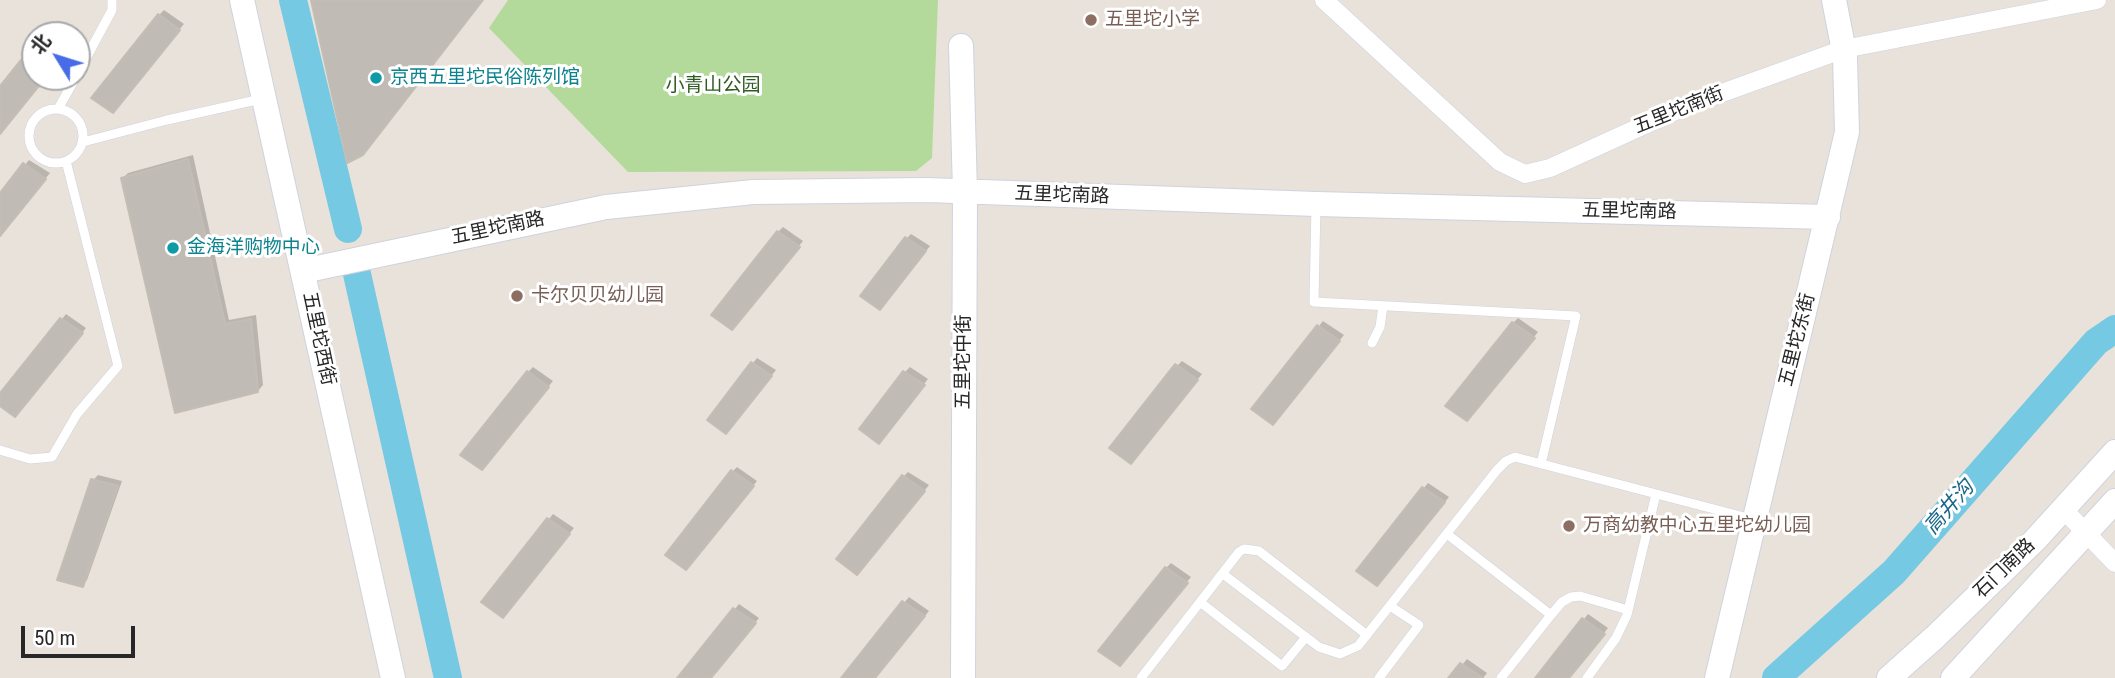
<!DOCTYPE html>
<meta charset="utf-8">
<style>
body{margin:0}
#map{position:relative;width:2115px;height:678px;overflow:hidden;background:#e8e2da;font-family:"Roboto Condensed","Noto Sans SC",sans-serif}
canvas{display:block}
.north{position:absolute;left:21px;top:21px;width:70px;height:70px;box-sizing:border-box;background:#fff;border:2px solid #a9a9a9;border-radius:50%;rotate:308deg;font-size:19px;font-weight:700;line-height:28px;text-align:center;color:#272727}
.north::after{content:'';display:block;margin:auto;width:24px;height:32px;background:#486be7;clip-path:polygon(50% 0,100% 100%,50% 72%,0 100%)}
.scale{position:absolute;left:21px;top:626px;width:114px;height:32px;box-sizing:border-box;border:4px solid #272727;border-top:0;padding-left:9px;font-size:21px;line-height:24px;white-space:nowrap;color:#272727;-webkit-text-stroke:5px #fff;paint-order:stroke}
</style>
<div id="map">
<canvas width="2115" height="678"></canvas>
<div class="north">北</div>
<div class="scale">50 m</div>
</div>
<script>
const ctx = document.querySelector('canvas').getContext('2d');
ctx.lineJoin = 'round';
function fill(path, color) { ctx.fillStyle = color; ctx.fill(path, 'evenodd'); }
const shape = rows => new Path2D(rows.map(r => 'M' + r).join(''));
function stroke(path, color, width, dash) { ctx.strokeStyle = color; ctx.lineWidth = width; ctx.lineCap = dash ? 'butt' : 'round'; ctx.setLineDash(dash || []); ctx.stroke(path); }
function write(font, color, halo, rows, align = 'center') {
  ctx.font = font + ' "Roboto Condensed","Noto Sans SC",sans-serif'; ctx.lineWidth = 6; ctx.setLineDash([]); ctx.textBaseline = 'middle'; ctx.strokeStyle = halo; ctx.fillStyle = color; for (const [text, x, y, turn = 0] of rows) {
    ctx.save(); ctx.translate(x, y); ctx.rotate((+turn || 0) * Math.PI / 180); ctx.textAlign = isNaN(turn) ? turn : align; if (halo) ctx.strokeText(text, 0, 0); ctx.fillText(text, 0, 0); ctx.restore();
  }
}
fill(shape([
 [508,0,938,0,932,158,916,171,628,172,489,28]
]), '#b3da9b');
fill(shape([
 [164,10,184,24,117,106,159,15],
 [27,56,35,63,35,77,45,77,0,132,0,89],
 [193,155,229,320,256,315,263,385,258,391,123,178,128,173],
 [29,160,50,173,0,235,0,195],
 [783,227,803,241,737,323,778,232],
 [911,234,930,246,885,303,906,239],
 [66,314,86,328,20,410,0,404,0,396],
 [1518,318,1538,332,1471,414,1513,323],
 [1323,321,1344,335,1277,417,1319,326],
 [757,358,776,370,731,427,709,419],
 [1182,361,1202,374,1135,456,1177,366],
 [533,367,553,381,486,463,528,372],
 [910,367,928,379,884,436,905,372],
 [737,467,757,481,691,563,732,472],
 [908,472,929,485,862,567,904,476],
 [98,475,122,481,87,580,82,585,93,480],
 [1428,483,1449,497,1382,579,1358,570],
 [553,514,574,528,507,610,549,519],
 [1171,563,1191,577,1124,659,1166,568],
 [909,597,929,611,874,678,843,678],
 [739,604,759,618,710,678,679,678],
 [1588,614,1608,628,1568,678,1537,678],
 [1467,659,1487,673,1483,678,1451,678]
]), '#0003');
stroke(shape([
 [293,0,348,229],
 [357,274,448,678],
 [1776,678,1894,572,2096,342,2115,329]
]), '#76c9e2', 28);
const building = shape([
 [311,0,483,0,363,155,347,163,311,0],
 [158,14,180,30,113,113,91,98,158,14],
 [21,60,35,71,35,77,46,77,0,134,0,86,21,60],
 [188,159,225,324,251,319,258,392,175,413,121,178,188,159],
 [23,163,46,179,0,236,0,193,23,163],
 [777,231,800,247,732,330,711,315,777,231],
 [905,237,926,251,880,310,860,296,905,237],
 [60,318,83,333,15,417,0,406,0,393,60,318],
 [1512,322,1535,338,1467,421,1445,406,1512,322],
 [1317,325,1340,341,1273,425,1251,409,1317,325],
 [751,362,772,376,726,434,707,420,751,362],
 [1175,364,1198,380,1131,464,1109,448,1175,364],
 [527,371,549,387,482,470,460,455,527,371],
 [903,371,925,385,879,444,859,429,903,371],
 [731,470,754,486,686,570,665,555,731,470],
 [902,475,925,491,857,575,836,559,902,475],
 [91,479,118,486,83,587,57,580,91,479],
 [1422,487,1445,502,1377,586,1356,571,1422,487],
 [547,518,570,534,503,618,481,602,547,518],
 [1165,567,1188,583,1120,666,1098,651,1165,567],
 [902,601,925,616,875,678,841,678,902,601],
 [733,608,756,623,711,678,677,678,733,608],
 [1582,618,1605,634,1569,678,1535,678,1582,618],
 [1460,663,1483,678,1448,678,1460,663]
]);
fill(building, '#c1bbb6');
stroke(building, '#c3bdb4', 2);
const lane = shape([
 [77,75,112,10,112,0],
 [58,109,76,77],
 '29 136a27 27 0 1 1 54 0a27 27 0 1 1-54 0Z',
 [83,142,167,120,261,99],
 [1316,204,1314,302,1576,316,1541,464],
 [1372,343,1380,327,1383,306],
 [0,450,30,459,52,457,77,414,118,366,66,161],
 [1447,534,1551,615,1501,678],
 [1223,574,1319,647,1340,654,1358,646,1497,470,1506,461,1515,457,1752,519],
 [1200,602,1282,666,1306,637],
 [1551,615,1562,602,1571,597,1580,596,1628,610],
 [1141,678,1239,552,1244,549,1259,551,1367,635],
 [1379,678,1419,625,1390,606],
 [1587,678,1616,638,1627,615,1656,494]
]);
const street = shape([
 [1324,0,1500,162,1525,174,1550,168,1686,106,1844,49,2097,0],
 [2063,509,2115,563]
]);
const secondary = shape([
 [242,0,393,678],
 [961,46,965,192,963,678],
 [303,271,606,207,753,192,927,190,1316,204,1828,217],
 [1717,678,1847,132,1845,56,1834,0],
 [1889,678,1935,637,2035,540,2115,452],
 [1953,678,2115,501]
]);
stroke(lane, '#cfd3df', 10);
stroke(street, '#cfd3df', 19);
stroke(secondary, '#cfd3df', 26);
stroke(lane, '#fff', 9);
stroke(street, '#fff', 18);
stroke(secondary, '#fff', 24);
for (const [x, y, r, color] of [
 [1091,20,7,"#8d6e63"],
 [376,78,7,"#0f9aa8"],
 [173,248,7,"#0f9aa8"],
 [517,296,7,"#8d6e63"],
 [1569,526,7,"#8d6e63"]
]) { const dot = new Path2D(); dot.arc(x, y, r, 0, 2 * Math.PI); ctx.fillStyle = color; ctx.fill(dot); stroke(dot, '#fff', 2.5); }
write('19px', '#785e54', '#fff', [
 ["五里坨小学",1105,20],
 ["卡尔贝贝幼儿园",531,296],
 ["万商幼教中心五里坨幼儿园",1583,526]
], 'left');
write('19px', '#0d838f', '#fff', [
 ["京西五里坨民俗陈列馆",390,78],
 ["金海洋购物中心",187,248]
], 'left');
write('19px', '#2e5c20', '#fff', [
 ["小青山公园",713,86]
]);
write('19px', '#272727', '#fff', [
 ["五里坨南街",1679,111,-22],
 ["五里坨南路",1062,196,2],
 ["五里坨南路",1629,212,1],
 ["五里坨南路",498,229,-12],
 ["五里坨西街",318,339,78],
 ["五里坨东街",1798,340,-76],
 ["五里坨中街",964,362,-90],
 ["石门南路",2005,569,-44]
]);
write('italic 21px', '#196789', '#fff', [
 ["高井沟",1950,508,-49]
]);
</script>
